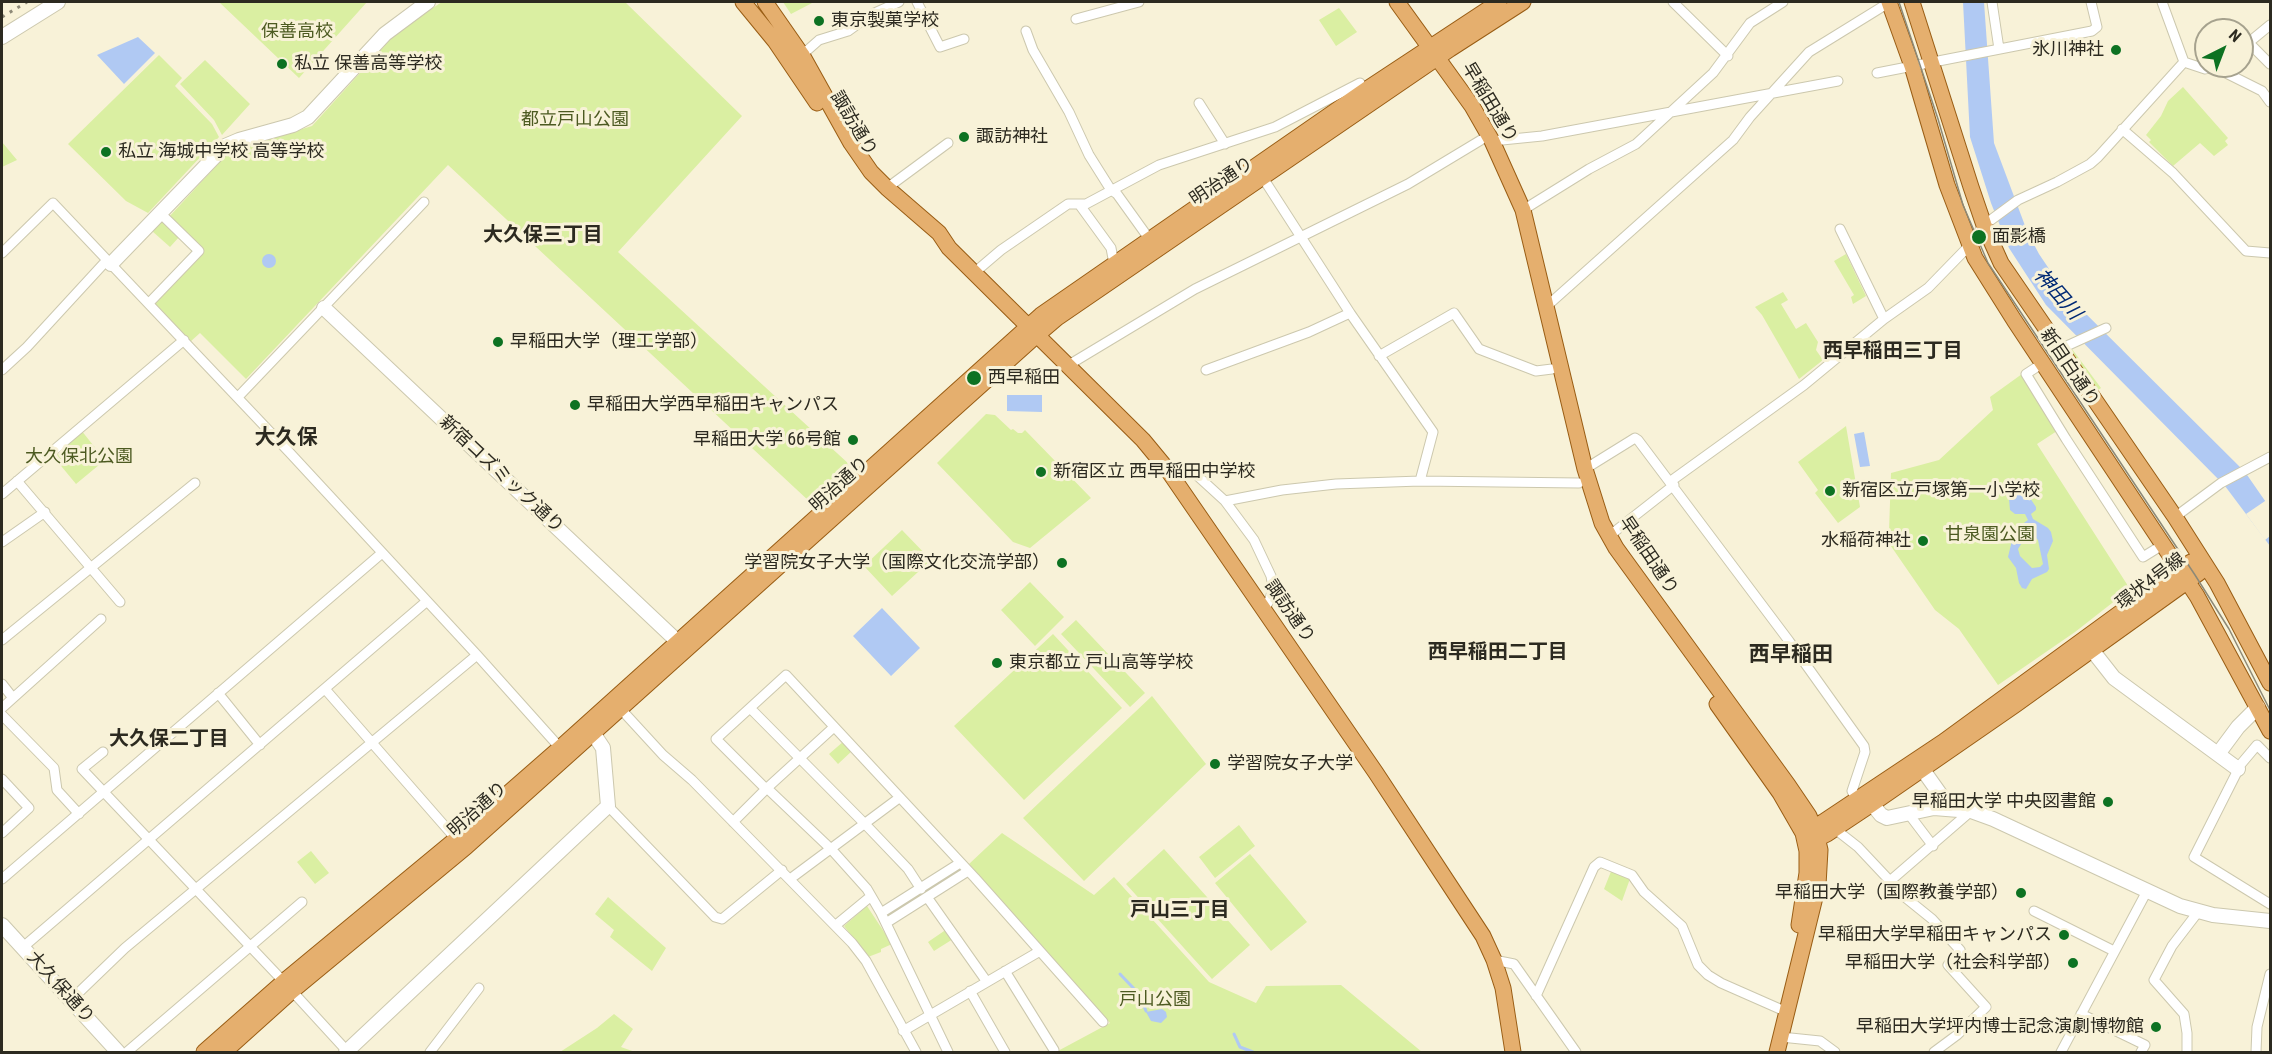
<!DOCTYPE html>
<meta charset="utf-8">
<style>
body{margin:0}
#map{position:relative;width:2272px;height:1054px;overflow:hidden;background:#f8f2d8;font-family:"Roboto Condensed",sans-serif}
canvas{display:block}
.frame{position:absolute;inset:0;border:3px solid #2c2a20;pointer-events:none}
.north{position:absolute;left:2194px;top:18px;width:60px;height:60px;box-sizing:border-box;background:#f8f2d8;border:2px solid #a6a28e;border-radius:50%;rotate:42deg;font-size:16px;font-weight:700;line-height:24px;text-align:center;color:#2c2a20}
.north::after{content:'';display:block;margin:auto;width:21px;height:27px;background:#0d7222;clip-path:polygon(50% 0,100% 100%,50% 72%,0 100%)}
</style>
<div id="map">
<canvas width="2272" height="1054"></canvas>
<div class="frame"></div>
<div class="north">N</div>
</div>
<script>
const ctx = document.querySelector('canvas').getContext('2d');
ctx.lineJoin = 'round';
function fill(path, color) { ctx.fillStyle = color; ctx.fill(path, 'evenodd'); }
const shape = rows => new Path2D(rows.map(r => 'M' + r).join(''));
function stroke(path, color, width, dash) { ctx.strokeStyle = color; ctx.lineWidth = width; ctx.lineCap = dash ? 'butt' : 'round'; ctx.setLineDash(dash || []); ctx.stroke(path); }
function write(font, color, halo, rows, align = 'center') {
  ctx.font = font + ' "Roboto Condensed","Noto Sans JP",sans-serif'; ctx.lineWidth = 6; ctx.setLineDash([]); ctx.textBaseline = 'middle'; ctx.strokeStyle = halo; ctx.fillStyle = color; for (const [text, x, y, turn = 0] of rows) {
    ctx.save(); ctx.translate(x, y); ctx.rotate((+turn || 0) * Math.PI / 180); ctx.textAlign = isNaN(turn) ? turn : align; if (halo) ctx.strokeText(text, 0, 0); ctx.fillText(text, 0, 0); ctx.restore();
  }
}
fill(shape([
 [219,2,367,2,299,78],
 [442,2,625,2,742,116,618,252,850,465,810,502,448,165,246,379,200,333,190,342,152,303,196,250,168,218,230,151,312,126,398,31],
 [783,2,814,2,791,14],
 [1339,8,1357,32,1336,46,1319,20],
 [159,55,182,78,175,86,212,124,219,137,148,213,126,201,68,144],
 [205,60,250,104,222,135,214,120,180,84],
 [2183,87,2228,138,2225,141,2228,145,2214,156,2200,143,2173,166,2149,142,2151,140,2146,135,2161,116,2168,101],
 [2,142,17,160,2,167],
 [163,220,180,236,170,247,152,231],
 [1846,254,1866,296,1853,304,1851,297,1854,295,1834,261],
 [1783,292,1788,300,1781,304,1796,329,1806,323,1818,342,1816,350,1823,360,1799,379,1762,315,1755,307],
 [2072,349,2101,388,2094,393,2070,351],
 [2022,374,2057,431,2037,444,2130,589,2075,632,1998,685,1959,629,1935,610,1884,536,1889,532,1891,473,1939,460,1993,410,1990,397],
 [986,414,995,415,1011,430,1013,429,1018,433,1022,433,1025,430,1091,498,1030,548,1013,542,937,463],
 [1846,426,1860,507,1838,523,1815,493,1818,490,1798,462],
 [81,430,105,460,76,484,52,455],
 [902,530,931,560,892,596,864,566],
 [1030,582,1064,617,1035,646,1001,610],
 [1076,620,1145,693,1130,707,1061,634],
 [1053,634,1122,708,1024,800,954,726],
 [1152,696,1206,764,1084,881,1023,818],
 [844,741,853,750,838,764,829,754],
 [1239,825,1255,846,1215,878,1199,857],
 [1002,833,1094,895,1114,877,1209,982,1256,1003,1266,986,1341,985,1422,1052,1056,1052,1110,1023,969,864],
 [1164,849,1250,945,1212,979,1126,884],
 [311,851,329,873,315,884,297,862],
 [1250,854,1307,922,1271,951,1215,883],
 [1612,869,1631,876,1622,901,1604,889],
 [608,897,666,948,652,971,610,937,614,930,595,914],
 [867,906,892,944,881,949,881,952,868,957,844,926],
 [947,929,953,939,934,951,928,942],
 [614,1014,633,1029,621,1047,635,1052,560,1052,597,1028]
]), '#daefa2');
fill(shape([
 [1963,2,1984,2,1994,143,2027,231,2039,254,2066,294,2245,472,2270,508,2270,546,2225,486,2046,305,2009,248,1991,203,1970,137],
 [138,37,155,53,124,84,97,55],
 '262 261a7 7 0 1 1 14 0a7 7 0 1 1-14 0Z',
 [1007,395,1042,395,1042,412,1007,411],
 [1864,432,1870,466,1860,467,1854,434],
 [2019,481,2023,482,2026,492,2036,507,2036,510,2031,514,2033,519,2048,528,2051,532,2053,541,2047,555,2049,569,2047,572,2032,579,2026,589,2022,588,2019,583,2016,568,2008,557,2014,532,2017,528,2028,520,2025,514,2015,514,2010,510,2009,499],
 [2036,538,2038,540,2043,564,2040,567,2032,568,2020,556,2018,549,2023,541],
 [882,608,920,648,891,676,853,636],
 [1162,1009,1166,1012,1167,1017,1161,1023,1151,1021,1146,1012]
]), '#b0c9f3');
fill(shape([
 [2268,499,2270,502,2270,536,2265,540,2246,514]
]), '#f8f2d8');
stroke(shape([
 [1120,974,1139,994,1146,1011],
 [1234,1034,1240,1047,1253,1052]
]), '#b0c9f3', 3);
const street = shape([
 [917,2,940,47,964,39],
 [1673,2,1728,56],
 [1992,2,1999,49],
 [1076,19,1139,2],
 [1026,31,1033,50,1069,112,1089,155,1111,190,1117,194,1150,240],
 [2249,43,2270,64],
 [2242,48,2270,25],
 [802,55,819,40,848,31,870,15,899,2],
 [2184,62,2205,69,2214,67,2262,91,2270,102],
 [1877,73,2092,31,2097,27,2091,2],
 [1199,103,1225,144],
 [2122,129,2173,173,2246,251,2270,253],
 [1492,141,1542,136,1838,81],
 [887,188,948,143],
 [1079,204,1111,248,1114,264],
 [1523,210,1589,169,1636,144,1713,73,1750,23,1783,2],
 [1840,229,1884,319],
 [2,253,53,203,290,453,477,655,562,750],
 [974,273,1001,250,1068,204,1086,204,1159,165,1275,127,1360,83],
 [149,303,199,251,160,213],
 [1547,306,1733,140,1750,117,1809,52,1890,2],
 [1350,313,1433,432,1420,481],
 [2060,349,2106,328],
 [1379,356,1454,313,1479,349,1536,371,1552,369],
 [2043,363,2026,374,2066,439,2143,557,2164,544],
 [1067,366,1195,289,1408,184,1481,140],
 [2,370,27,347,107,260],
 [1206,370,1309,332,1350,313,1263,178],
 [238,397,424,202],
 [1167,469,1190,469,1225,501,1254,540,1271,576,1273,588,1270,599,1264,610],
 [1585,469,1635,438,1638,440,1789,641,1864,746,1865,752,1852,791,1857,800],
 [17,481,120,602],
 [1671,481,1804,385,1884,319,1928,288,1965,250,1984,225,2018,200,2057,182,2090,164,2098,157,2184,62,2162,2],
 [2,494,184,340],
 [1225,501,1282,490,1336,484,1420,481,1579,483],
 [2175,517,2221,483,2270,457],
 [1609,536,1674,485],
 [2,542,45,512],
 [2,640,195,483],
 [2,684,13,698],
 [325,689,456,839],
 [218,693,260,745],
 [618,706,663,755,692,780,852,943,866,961,916,1052],
 [2,708,101,619],
 [750,708,866,825,908,869,921,889],
 [2,715,54,768,57,790,79,814],
 [834,727,766,789,770,791,832,850,867,889,881,913,960,863],
 [103,752,82,769,284,982],
 [2270,758,2257,745,2241,764,2194,857,2270,904],
 [2,779,29,808,2,833],
 [608,806,715,917,722,919,782,870],
 [1908,813,1933,846],
 [733,822,766,789,716,739,786,675,975,878,1103,1022],
 [1835,829,1858,847,1906,898,1932,919,1960,950,1948,965,1986,1007,1957,1035,1934,1052],
 [2,879,382,553],
 [790,879,899,798],
 [1890,881,1971,811],
 [927,897,987,982],
 [2034,911,2114,951],
 [881,913,948,1052],
 [886,923,968,871],
 [836,925,870,897],
 [22,948,427,601],
 [1494,960,1514,964,1576,1052],
 [1005,971,1054,1050],
 [292,991,347,1051],
 [970,991,1005,1052],
 [1536,996,1594,867,1600,862,1632,875,1644,892,1682,926,1698,965,1708,975,1721,983,1780,1009],
 [71,1000,125,948,477,655],
 [2081,1014,2145,1045,2141,1052],
 [903,1031,1040,951],
 [1781,1037,1820,1041,1835,1052],
 [127,1052,302,902],
 [430,1052,479,988],
 [2061,1052,2147,891],
 [2187,1052,2187,1033,2184,1014,2154,980,2172,946,2198,912],
 [2256,1052,2257,1027,2270,974]
]);
const secondary = shape([
 [2,37,58,2],
 [111,264,225,146,239,140,293,125,308,117,385,34,428,2],
 [324,308,677,641],
 [2092,650,2114,678,2238,769],
 [2218,754,2238,727,2258,707],
 [1923,770,1950,808],
 [1872,804,1881,815,1887,818,1934,808,1971,811,1993,819,2180,906,2213,915,2270,921],
 [2,925,118,1052],
 [346,1052,608,806,603,748,593,733]
]);
const primary = shape([
 [743,2,775,41,817,103],
 [765,2,802,55,851,143,871,172,887,188,939,233,949,248,1143,440,1167,469,1376,773,1483,936,1494,960,1503,988,1513,1052],
 [1397,2,1472,106,1492,141,1523,210,1585,469,1602,523,1616,548,1788,785,1809,816,1816,833,1820,850,1818,885,1777,1052],
 [1889,2,1912,66,1947,185,1975,258,2014,320,2197,596,2270,731],
 [1912,2,1971,187,1984,225,2001,263,2175,517,2217,583,2270,683],
 [1717,704,1780,793,1803,833,1807,851,1807,873,1799,925],
 [1807,831,1823,822,1943,742,2180,569,2191,562,2204,563],
 [1809,843,1827,834,1872,804,2015,705,2199,573,2204,563],
 [204,1052,288,978,456,839,560,748,1041,315,1370,87,1499,2],
 [224,1052,292,991,466,847,1037,335,1057,318,1219,207,1450,49,1523,2]
]);
stroke(street, '#ccc8ae', 11);
stroke(secondary, '#ccc8ae', 16);
stroke(primary, '#995d14', 17);
stroke(street, '#fff', 9);
stroke(secondary, '#fff', 14);
stroke(primary, '#e5af6e', 15);
stroke(shape([
 [1899,2,1938,119,1963,205,1988,263,2195,575,2229,629,2270,710]
]), '#8d8977', 1.5);
stroke(shape([
 [2,17,27,2]
]), '#8d8977', 3, [3, 6]);
for (const [x, y, r, color] of [
 [819,21,6,"#0d7222"],
 [2116,50,6,"#0d7222"],
 [282,64,6,"#0d7222"],
 [964,137,6,"#0d7222"],
 [106,152,6,"#0d7222"],
 [1979,237,8,"#0d7222"],
 [498,342,6,"#0d7222"],
 [974,378,8,"#0d7222"],
 [575,405,6,"#0d7222"],
 [853,440,6,"#0d7222"],
 [1041,472,6,"#0d7222"],
 [1830,491,6,"#0d7222"],
 [1923,541,6,"#0d7222"],
 [1062,563,6,"#0d7222"],
 [997,663,6,"#0d7222"],
 [1215,764,6,"#0d7222"],
 [2108,802,6,"#0d7222"],
 [2021,893,6,"#0d7222"],
 [2064,935,6,"#0d7222"],
 [2073,963,6,"#0d7222"],
 [2156,1027,6,"#0d7222"]
]) { const dot = new Path2D(); dot.arc(x, y, r, 0, 2 * Math.PI); ctx.fillStyle = color; ctx.fill(dot); stroke(dot, '#f8f2d8', 2); }
write('18px', '#2c2a20', '#f8f2d8', [
 ["東京製菓学校",831,21],
 ["氷川神社",2104,50,"right"],
 ["私立 保善高等学校",294,64],
 ["諏訪神社",976,137],
 ["私立 海城中学校 高等学校",118,152],
 ["面影橋",1992,237],
 ["早稲田大学（理工学部）",510,342],
 ["西早稲田",988,378],
 ["早稲田大学西早稲田キャンパス",587,405],
 ["早稲田大学 66号館",841,440,"right"],
 ["新宿区立 西早稲田中学校",1053,472],
 ["新宿区立戸塚第一小学校",1842,491],
 ["水稲荷神社",1911,541,"right"],
 ["学習院女子大学（国際文化交流学部）",1050,563,"right"],
 ["東京都立 戸山高等学校",1009,663],
 ["学習院女子大学",1227,764],
 ["早稲田大学 中央図書館",2096,802,"right"],
 ["早稲田大学（国際教養学部）",2009,893,"right"],
 ["早稲田大学早稲田キャンパス",2052,935,"right"],
 ["早稲田大学（社会科学部）",2061,963,"right"],
 ["早稲田大学坪内博士記念演劇博物館",2144,1027,"right"]
], 'left');
write('18px', '#4c5a21', '#f8f2d8', [
 ["保善高校",297,32],
 ["都立戸山公園",575,120],
 ["大久保北公園",79,457],
 ["甘泉園公園",1990,535],
 ["戸山公園",1155,1000]
]);
write('18px', '#2c2a20', '#f8f2d8', [
 ["早稲田通り",1489,103,59],
 ["諏訪通り",853,124,59],
 ["明治通り",1222,182,-34],
 ["新目白通り",2069,368,56],
 ["新宿コズミック通り",501,475,43],
 ["明治通り",840,485,-42],
 ["早稲田通り",1648,556,56],
 ["環状4号線",2151,582,-37],
 ["諏訪通り",1289,612,55],
 ["明治通り",478,810,-42],
 ["大久保通り",60,988,48]
]);
write('bold 20px', '#2c2a20', '#f8f2d8', [
 ["大久保三丁目",543,236],
 ["西早稲田三丁目",1893,352],
 ["西早稲田二丁目",1498,653],
 ["大久保二丁目",169,740],
 ["戸山三丁目",1180,911]
]);
write('italic 20px', '#002975', '#f8f2d8', [
 ["神田川",2057,295,49]
]);
write('bold 21px', '#2c2a20', '#f8f2d8', [
 ["大久保",286,439],
 ["西早稲田",1791,656]
]);
</script>
